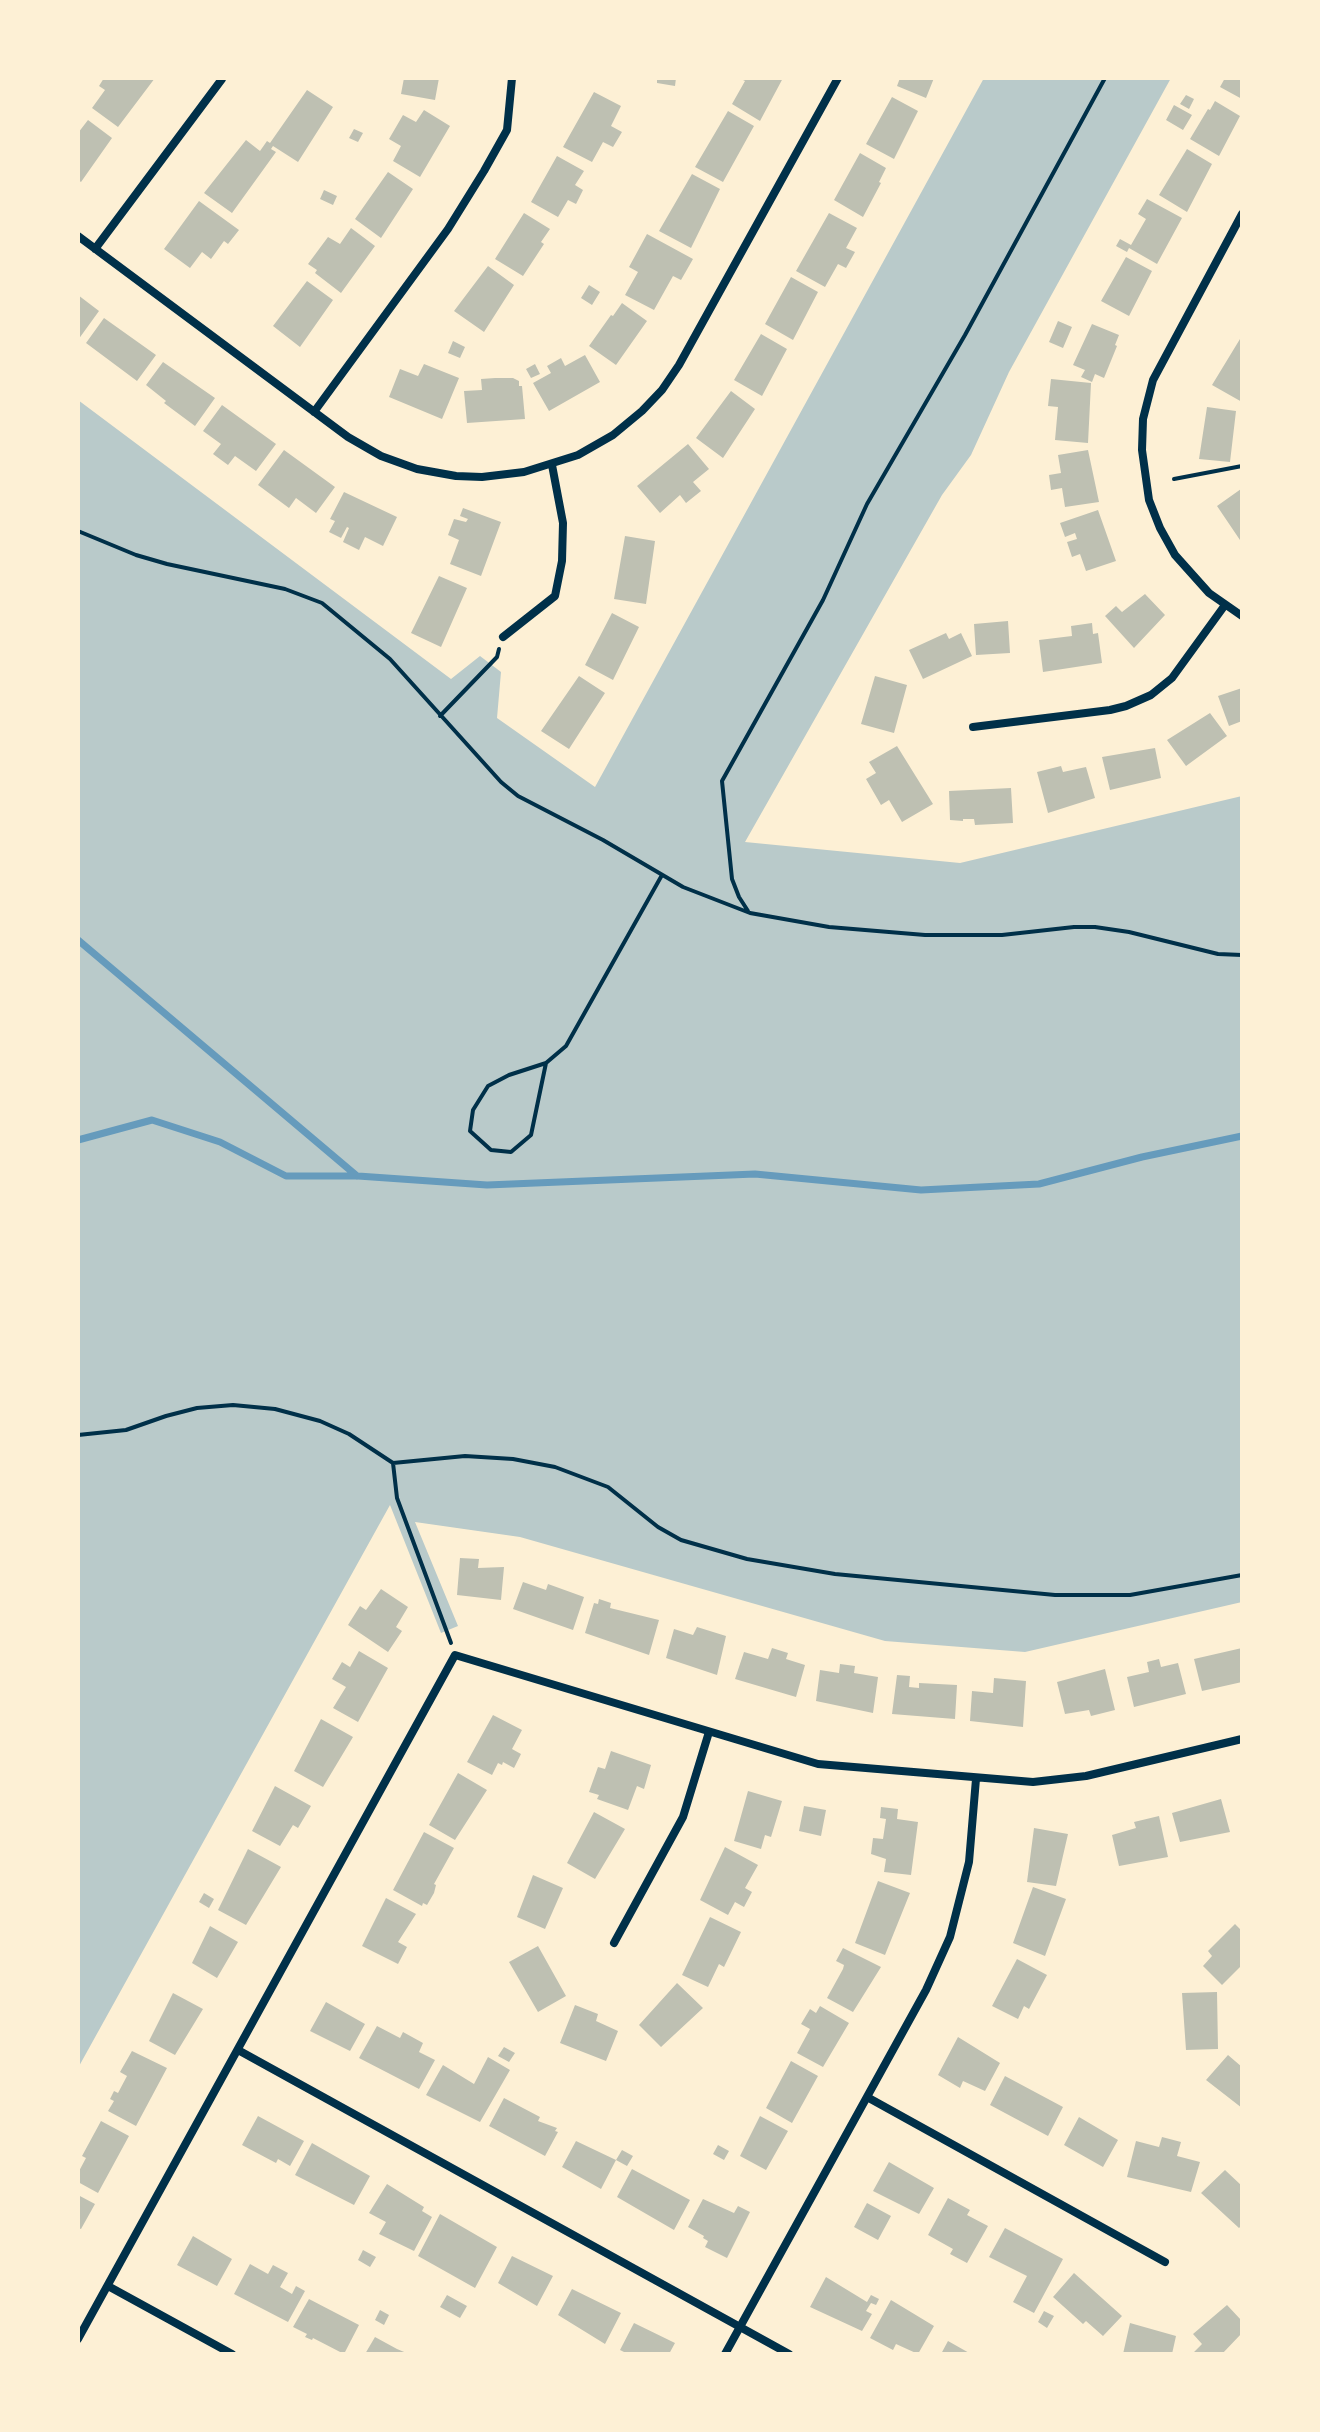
<!DOCTYPE html>
<style>
body{margin:0}
#map{position:relative;width:1320px;height:2432px;overflow:hidden;background:#fdf0d5;font-family:"Source Sans 3",sans-serif}
canvas{display:block}
.frame{position:absolute;inset:0;border:80px solid #fdf0d5;pointer-events:none}
</style>
<div id="map">
<canvas width="1320" height="2432"></canvas>
<div class="frame"></div>
</div>
<script>
const ctx = document.querySelector('canvas').getContext('2d');
ctx.lineJoin = 'round';
function fill(path, color) { ctx.fillStyle = color; ctx.fill(path, 'evenodd'); }
const shape = rows => new Path2D(rows.map(r => 'M' + r).join(''));
function stroke(path, color, width, dash) { ctx.strokeStyle = color; ctx.lineWidth = width; ctx.lineCap = dash ? 'butt' : 'round'; ctx.setLineDash(dash || []); ctx.stroke(path); }
fill(shape([
 [984,78,1171,78,1009,372,971,455,942,495,745,842,960,863,1242,796,1242,1602,1025,1652,885,1641,520,1537,415,1522,458,1626,441,1633,390,1505,78,2068,78,400,451,679,480,656,501,672,497,718,595,787]
]), '#b9caca');
stroke(shape([
 [78,940,357,1176],
 [78,1140,152,1120,220,1142,286,1176,358,1176,487,1185,755,1174,921,1190,1039,1184,1142,1157,1242,1136]
]), '#669bbc', 7);
fill(shape([
 [104,78,155,78,118,127,92,108,105,90,99,86],
 [404,78,439,78,435,100,401,94],
 [657,78,676,78,675,86,657,83],
 [739,78,783,78,760,121,732,104,745,81],
 [900,78,934,78,926,98,897,86],
 [1225,78,1242,78,1242,99,1220,87],
 [307,90,333,107,298,162,273,146,271,149,276,152,232,213,204,193,246,140,260,151,267,141,270,143],
 [594,92,621,106,611,126,622,132,613,147,603,142,592,162,563,147],
 [1186,95,1194,99,1189,109,1180,104],
 [892,97,918,111,894,159,866,144],
 [1215,101,1240,116,1219,156,1190,139,1208,109,1210,110],
 [1174,105,1192,115,1183,130,1166,120],
 [424,110,450,126,420,177,393,161,401,146,389,139,403,115,416,122],
 [728,111,754,126,723,182,695,167],
 [88,120,112,138,81,182,78,180,78,133],
 [354,129,363,133,358,142,349,138],
 [1187,149,1212,164,1187,212,1159,195],
 [860,153,886,168,879,182,881,183,863,217,834,200],
 [557,156,584,171,575,185,583,190,576,204,568,200,558,217,531,202],
 [388,172,413,189,381,238,355,219],
 [692,174,720,189,691,248,659,231],
 [324,190,337,196,333,205,320,199],
 [1147,199,1182,218,1157,264,1129,248,1127,252,1116,246,1120,239,1131,245,1146,219,1138,214],
 [199,201,239,230,228,244,224,241,211,259,202,252,190,268,164,249],
 [524,213,550,229,541,242,544,244,523,276,495,259],
 [829,213,857,228,846,248,855,252,846,268,838,264,825,287,796,271],
 [351,228,375,246,341,293,315,273,317,270,308,264,328,237,340,244],
 [647,234,693,259,681,280,673,276,654,310,625,295,638,272,629,267],
 [1126,257,1152,271,1129,316,1101,301],
 [488,266,514,285,484,332,454,311],
 [791,277,818,292,793,340,765,324],
 [307,281,333,300,300,347,273,326],
 [589,285,600,292,592,305,581,298],
 [78,295,99,311,78,340],
 [622,303,647,321,616,365,589,346,611,315,613,316],
 [104,318,156,355,137,381,86,343],
 [1058,321,1072,327,1063,348,1049,342],
 [1092,324,1119,335,1115,345,1117,346,1104,378,1095,374,1092,382,1081,377,1085,370,1073,365],
 [761,334,787,349,762,396,734,380],
 [1240,339,1242,341,1242,402,1212,385],
 [453,341,465,347,460,358,448,353],
 [585,355,600,382,549,411,533,383,551,373,547,366,561,358,565,366],
 [163,362,215,398,195,426,164,403,166,401,146,385],
 [424,364,459,378,442,419,389,397,400,369,418,376],
 [535,364,540,374,531,378,526,369],
 [495,378,513,378,519,381,519,386,522,386,525,419,467,423,464,391,482,390,481,379],
 [1051,379,1091,383,1088,443,1055,440,1058,407,1048,406],
 [731,391,755,409,723,458,696,438],
 [222,405,276,444,256,471,235,456,228,465,213,454,221,444,203,431],
 [1207,407,1236,411,1230,462,1199,459],
 [688,444,709,469,693,482,701,491,686,503,680,495,660,513,637,486],
 [284,450,335,487,316,513,296,498,289,508,258,485],
 [1088,450,1099,502,1065,507,1062,488,1051,490,1049,475,1061,473,1058,455],
 [1241,489,1242,490,1242,543,1217,506],
 [344,492,397,517,383,546,365,537,359,550,343,542,349,528,347,527,341,538,329,532,335,521,330,519],
 [463,508,501,522,481,576,450,564,459,540,448,535,454,519,466,522,468,519,460,516],
 [1098,510,1116,561,1086,571,1080,554,1072,557,1067,542,1077,539,1075,533,1065,537,1060,523],
 [625,536,655,541,646,604,614,599],
 [439,576,467,588,441,647,411,633],
 [1145,594,1165,615,1134,648,1105,616,1116,606,1122,612],
 [612,613,639,627,613,680,585,665],
 [1008,621,1010,653,976,655,974,624],
 [1092,623,1093,634,1098,633,1102,663,1043,672,1039,640,1072,636,1071,626],
 [946,633,949,639,961,633,972,656,923,679,909,650],
 [579,676,605,693,569,749,541,731],
 [875,676,907,685,894,733,861,724],
 [1242,688,1242,721,1229,726,1218,696],
 [1210,713,1227,736,1186,766,1167,740],
 [897,746,933,804,902,822,889,800,881,805,866,779,876,773,869,762],
 [1155,748,1161,778,1110,790,1102,757],
 [1061,766,1063,772,1086,767,1095,798,1048,813,1037,772],
 [1011,788,1013,823,975,825,974,819,963,819,963,821,950,820,949,791],
 [460,1558,479,1559,478,1568,504,1567,501,1600,457,1595],
 [523,1582,546,1590,548,1584,584,1597,573,1630,513,1609],
 [381,1589,408,1607,396,1627,402,1631,388,1652,348,1625,360,1606,366,1610],
 [599,1599,611,1603,610,1608,659,1620,649,1655,585,1633,594,1603,598,1604],
 [697,1627,726,1636,717,1675,666,1658,674,1629,693,1635],
 [772,1648,788,1653,786,1659,805,1665,796,1697,735,1679,744,1652,768,1659],
 [1242,1648,1242,1682,1202,1691,1194,1659],
 [359,1651,388,1668,358,1722,333,1708,346,1687,332,1679,342,1662,350,1667],
 [1159,1659,1161,1667,1178,1663,1186,1694,1134,1707,1127,1677,1149,1672,1147,1662],
 [840,1664,855,1666,854,1673,878,1677,873,1713,816,1701,820,1670,839,1673],
 [1105,1669,1115,1710,1091,1716,1089,1710,1065,1714,1057,1682],
 [897,1675,910,1676,909,1687,919,1688,919,1683,957,1685,955,1719,892,1714],
 [994,1678,1026,1681,1023,1727,970,1721,972,1691,993,1693],
 [493,1715,522,1730,512,1749,521,1754,514,1768,503,1762,502,1765,498,1763,492,1775,467,1762],
 [321,1719,353,1737,323,1787,294,1771],
 [611,1751,651,1765,644,1789,637,1786,628,1810,597,1799,599,1795,589,1792,598,1767,605,1769],
 [458,1773,487,1790,455,1840,429,1825],
 [275,1786,311,1806,298,1828,293,1825,280,1846,252,1831],
 [748,1791,782,1801,771,1837,765,1835,761,1849,734,1841],
 [1221,1799,1230,1832,1180,1842,1172,1813],
 [804,1806,826,1810,821,1836,799,1831],
 [881,1807,898,1809,897,1819,918,1822,911,1875,884,1872,886,1859,871,1854,873,1838,883,1839,886,1819,880,1818],
 [594,1812,625,1829,595,1879,567,1863],
 [1159,1816,1168,1857,1119,1866,1112,1835,1136,1828,1134,1822],
 [1034,1828,1068,1834,1056,1886,1027,1882],
 [424,1832,454,1848,434,1884,436,1885,434,1893,427,1905,423,1903,422,1906,393,1890],
 [725,1847,758,1865,745,1888,752,1892,744,1907,735,1902,728,1915,700,1900],
 [248,1849,281,1867,246,1925,218,1910],
 [533,1875,563,1888,545,1929,517,1917],
 [878,1881,910,1893,885,1955,855,1943],
 [1033,1887,1066,1899,1045,1956,1013,1943],
 [204,1893,214,1899,209,1908,199,1902],
 [386,1898,416,1914,398,1942,407,1947,398,1964,362,1946],
 [710,1917,741,1932,724,1967,719,1964,708,1987,682,1975],
 [1235,1924,1242,1931,1242,1965,1222,1985,1203,1966,1212,1956,1208,1951],
 [210,1926,238,1942,217,1978,192,1963],
 [538,1946,566,1996,538,2012,509,1962],
 [843,1948,881,1967,853,2012,827,1998,843,1969,844,1965,836,1961],
 [1017,1959,1047,1975,1029,2009,1024,2006,1018,2019,992,2006],
 [677,1983,703,2008,661,2047,639,2025],
 [1217,1992,1218,2049,1186,2050,1182,1993],
 [173,1993,203,2009,175,2055,149,2041],
 [326,2002,365,2024,350,2051,310,2031],
 [575,2005,598,2014,596,2021,618,2031,606,2061,560,2043],
 [820,2006,849,2023,823,2067,797,2053,810,2029,801,2024,810,2009,816,2013],
 [377,2026,400,2038,403,2032,423,2043,419,2052,435,2060,419,2089,359,2058],
 [958,2037,1000,2063,985,2091,963,2081,960,2088,938,2075],
 [504,2047,515,2053,509,2062,498,2056],
 [132,2051,167,2068,136,2126,108,2111,114,2101,110,2099,114,2091,118,2093,127,2076,120,2072],
 [1228,2055,1242,2067,1242,2108,1206,2080],
 [488,2057,510,2070,480,2122,426,2095,443,2065,474,2084],
 [791,2061,818,2076,792,2123,766,2108],
 [1005,2076,1063,2107,1048,2136,990,2105],
 [504,2098,540,2117,538,2121,557,2128,555,2131,558,2132,545,2156,489,2126],
 [258,2116,304,2141,290,2166,278,2159,276,2163,242,2145],
 [760,2116,788,2131,766,2170,740,2156],
 [1079,2117,1118,2140,1103,2167,1064,2145],
 [101,2121,129,2136,98,2193,78,2182,78,2173,86,2158,82,2156],
 [1162,2137,1181,2142,1177,2156,1200,2162,1191,2192,1127,2177,1136,2141,1159,2147],
 [576,2141,616,2160,601,2189,562,2167],
 [312,2143,370,2176,354,2205,295,2175],
 [718,2145,729,2151,724,2160,713,2154],
 [622,2150,633,2156,627,2166,616,2160],
 [889,2162,934,2188,919,2214,873,2191],
 [632,2169,690,2200,674,2230,617,2197],
 [1225,2170,1242,2186,1242,2225,1239,2228,1201,2193],
 [387,2184,424,2207,422,2211,432,2217,414,2251,379,2234,386,2222,369,2213],
 [78,2195,95,2204,81,2229,78,2228],
 [948,2198,970,2210,967,2215,988,2226,967,2263,950,2254,953,2249,928,2235],
 [703,2199,734,2213,738,2206,750,2212,727,2258,705,2247,708,2241,703,2238,704,2236,688,2227],
 [867,2203,891,2216,878,2240,854,2227],
 [440,2214,497,2247,475,2288,418,2256],
 [1005,2228,1063,2259,1034,2313,1013,2302,1027,2276,989,2257],
 [193,2236,232,2259,217,2286,177,2265],
 [363,2250,376,2257,370,2267,358,2260],
 [512,2256,553,2276,537,2306,498,2283],
 [250,2264,268,2274,273,2265,288,2273,280,2287,292,2294,296,2286,305,2291,288,2322,234,2294],
 [1074,2273,1122,2316,1103,2336,1086,2321,1083,2324,1053,2297],
 [826,2277,867,2302,871,2295,879,2299,876,2305,871,2303,866,2311,872,2314,862,2331,810,2307],
 [572,2289,621,2313,605,2344,558,2315],
 [447,2295,467,2306,460,2318,440,2307],
 [309,2299,359,2325,344,2354,313,2338,312,2340,305,2337,307,2334,293,2327],
 [891,2300,934,2326,918,2354,896,2344,893,2350,870,2338],
 [1227,2305,1242,2321,1242,2333,1222,2354,1192,2354,1202,2344,1193,2334],
 [380,2310,389,2315,384,2325,375,2320],
 [1044,2311,1054,2316,1047,2328,1038,2322],
 [634,2323,675,2343,669,2354,628,2354,620,2350],
 [1130,2323,1176,2336,1172,2354,1123,2354],
 [375,2337,397,2349,409,2354,365,2354],
 [948,2341,971,2354,941,2354]
]), '#bec0b2');
stroke(shape([
 [1174,479,1242,466],
 [78,531,136,555,167,564,285,589,322,603,390,659,501,782,518,796,603,840,683,887,750,913,829,927,925,935,1002,935,1074,927,1095,927,1129,932,1218,954,1242,955],
 [440,716,497,657,499,649],
 [748,911,739,897,732,879,722,781,823,600,867,504,965,335,1105,78],
 [546,1063,531,1135,511,1152,491,1150,470,1131,473,1110,488,1086,509,1075,546,1063,566,1046,662,875],
 [78,1435,126,1430,166,1416,197,1408,233,1405,275,1409,320,1421,349,1434,393,1463,465,1456,513,1459,555,1467,608,1487,658,1527,681,1540,747,1559,835,1574,1055,1595,1130,1595,1242,1575],
 [393,1463,397,1498,451,1643]
]), '#003049', 4);
stroke(shape([
 [1242,214,1153,380,1143,419,1142,450,1149,500,1160,528,1175,555,1209,593,1242,616],
 [78,236,348,437,381,456,417,469,456,476,482,477,524,472,578,455,613,435,642,411,662,390,679,365,838,78],
 [95,249,222,79],
 [314,412,448,229,484,171,507,130,512,78],
 [503,637,555,596,562,561,563,523,552,465],
 [973,727,1110,710,1126,706,1151,695,1172,678,1225,605],
 [614,1943,683,1817,709,1732],
 [238,2050,789,2354],
 [867,2097,1165,2262],
 [108,2286,232,2354],
 [78,2339,455,1655,818,1764,1033,1782,1086,1776,1242,1739],
 [725,2354,926,1990,950,1937,969,1862,976,1779]
]), '#003049', 8);
</script>
